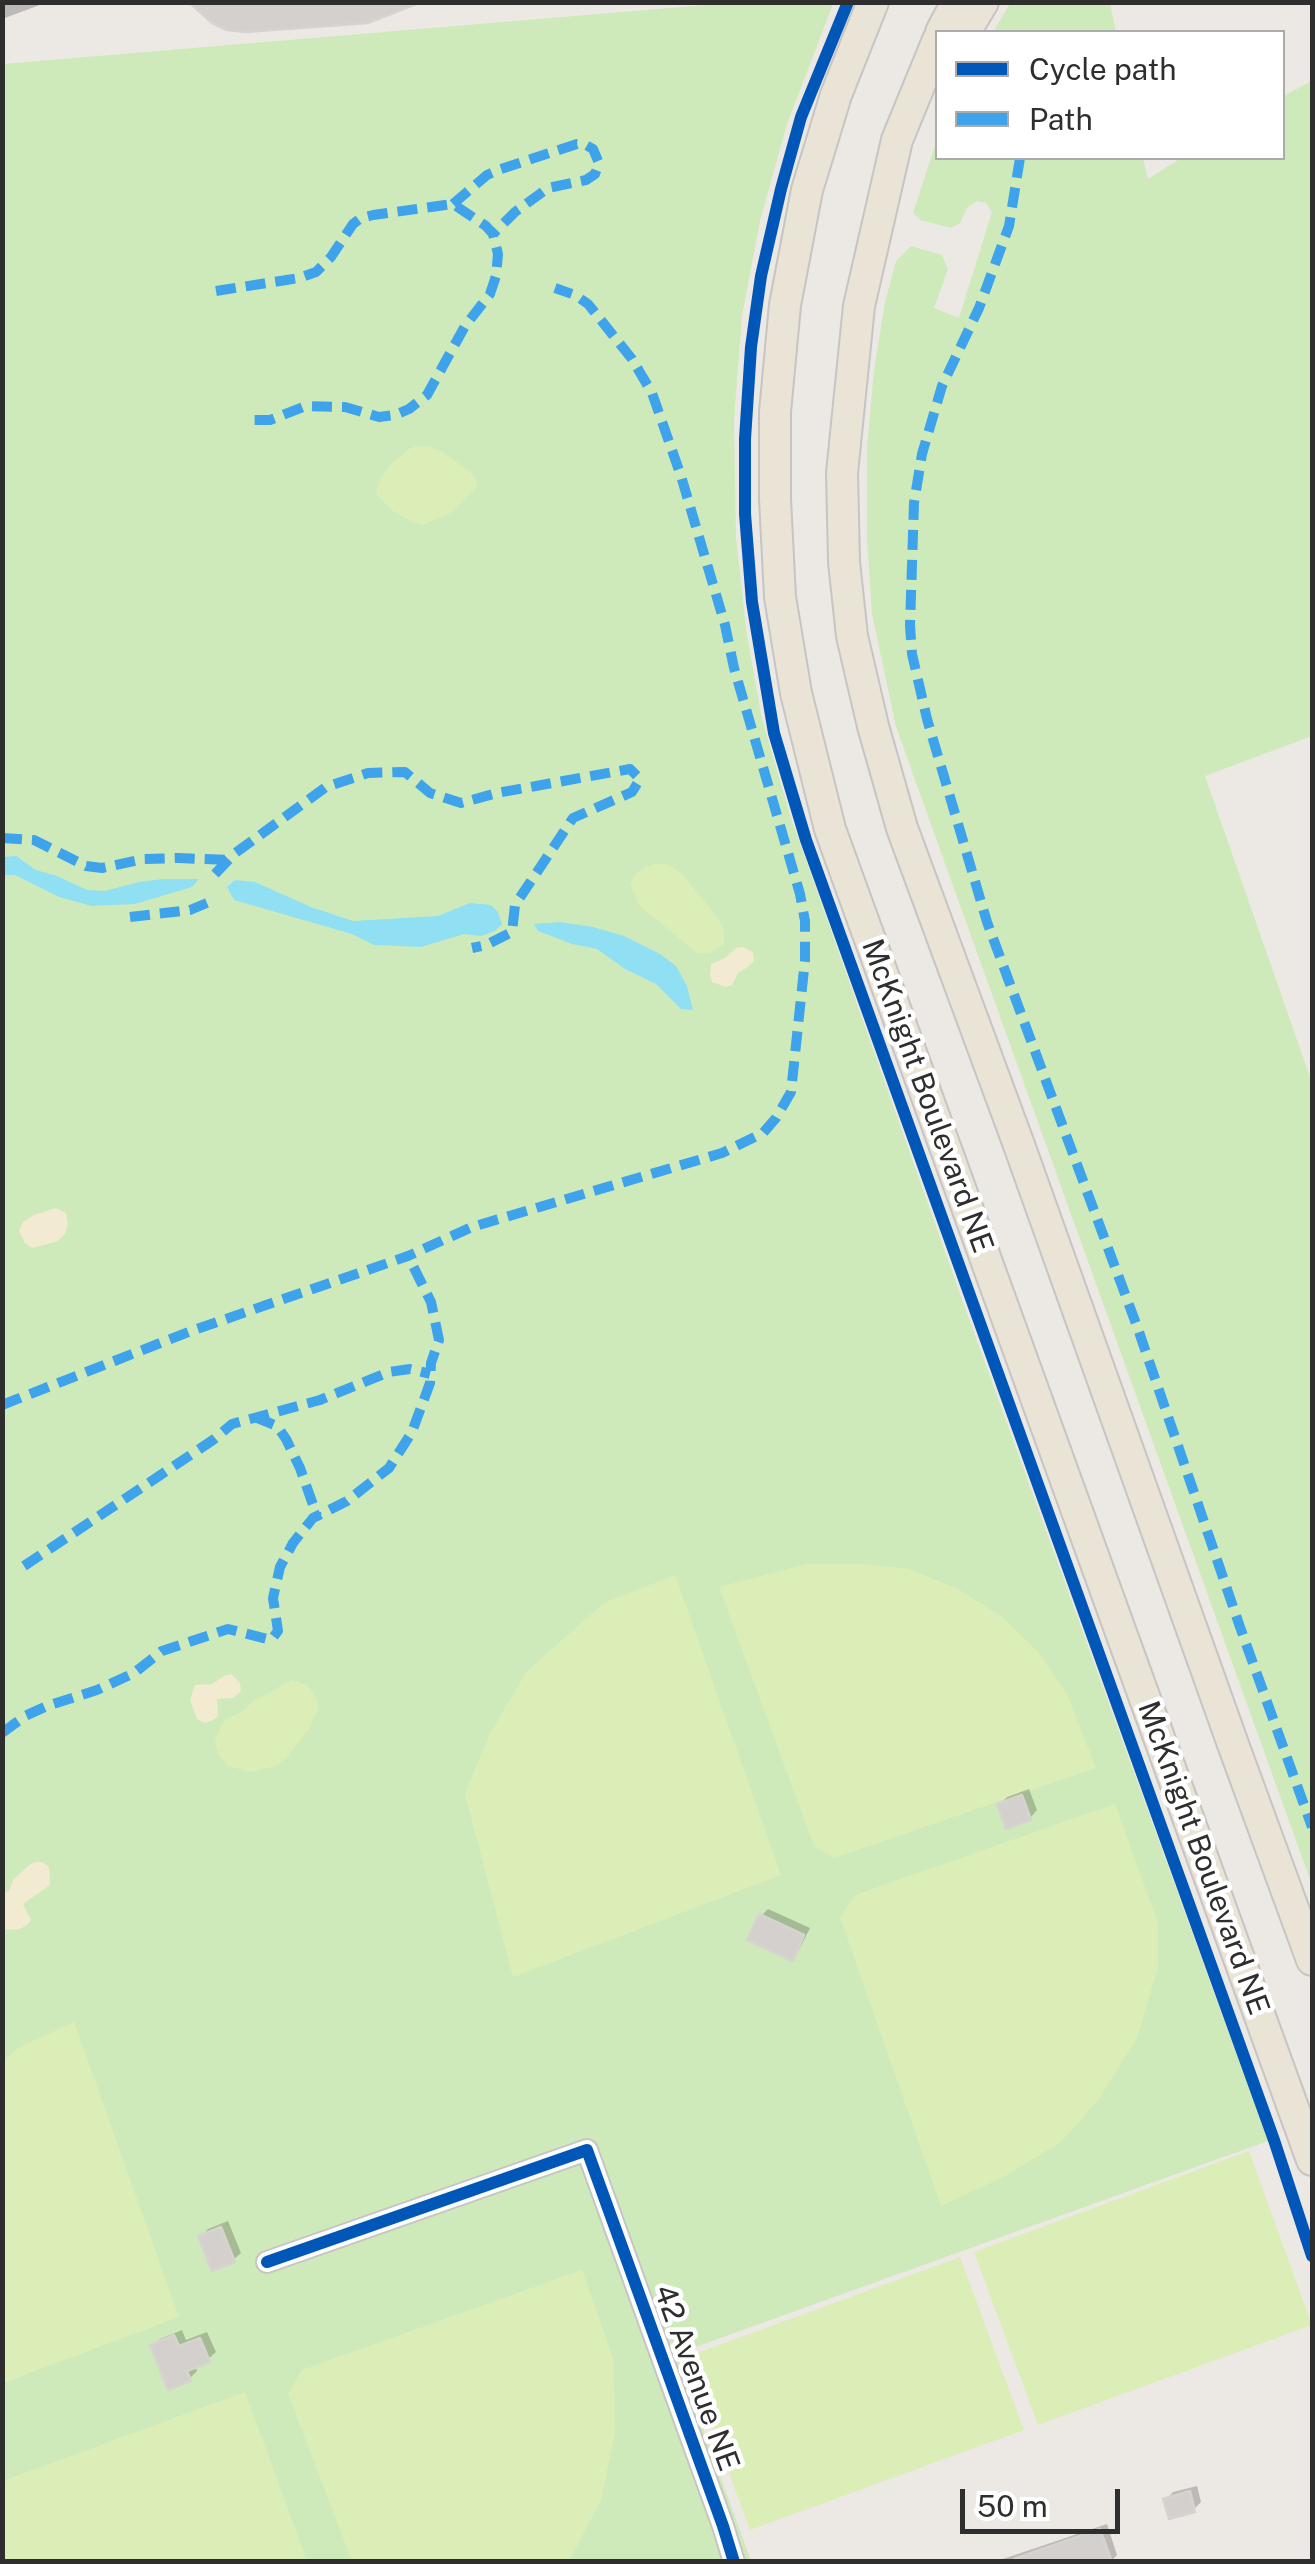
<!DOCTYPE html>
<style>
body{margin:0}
#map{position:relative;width:1315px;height:2564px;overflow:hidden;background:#ece8e4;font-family:"Public Sans",sans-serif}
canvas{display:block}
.frame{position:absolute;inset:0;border:5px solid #2e2e2e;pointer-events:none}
.legend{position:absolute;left:935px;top:30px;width:350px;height:130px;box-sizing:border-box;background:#fff;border:2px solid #ababab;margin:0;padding:12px 18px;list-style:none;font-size:30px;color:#2e2e2e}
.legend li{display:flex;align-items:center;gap:20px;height:50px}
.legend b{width:50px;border:2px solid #ababab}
.scale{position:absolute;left:960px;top:2489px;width:160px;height:45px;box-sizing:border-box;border:5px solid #2e2e2e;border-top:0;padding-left:12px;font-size:30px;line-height:35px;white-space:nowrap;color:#2e2e2e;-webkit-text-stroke:8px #fff;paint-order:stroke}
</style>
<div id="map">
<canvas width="1315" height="2564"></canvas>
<div class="frame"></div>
<ul class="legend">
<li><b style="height:12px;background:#0057b8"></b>Cycle path</li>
<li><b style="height:12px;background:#3ea3eb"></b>Path</li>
</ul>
<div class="scale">50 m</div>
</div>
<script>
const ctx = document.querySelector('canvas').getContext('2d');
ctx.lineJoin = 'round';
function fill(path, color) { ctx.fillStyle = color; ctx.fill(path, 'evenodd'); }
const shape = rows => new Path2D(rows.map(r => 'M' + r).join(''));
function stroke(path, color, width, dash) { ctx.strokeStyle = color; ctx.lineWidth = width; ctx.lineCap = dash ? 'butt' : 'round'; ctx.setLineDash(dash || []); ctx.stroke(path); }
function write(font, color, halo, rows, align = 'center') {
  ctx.font = font + ' "Public Sans",sans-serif'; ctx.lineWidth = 9; ctx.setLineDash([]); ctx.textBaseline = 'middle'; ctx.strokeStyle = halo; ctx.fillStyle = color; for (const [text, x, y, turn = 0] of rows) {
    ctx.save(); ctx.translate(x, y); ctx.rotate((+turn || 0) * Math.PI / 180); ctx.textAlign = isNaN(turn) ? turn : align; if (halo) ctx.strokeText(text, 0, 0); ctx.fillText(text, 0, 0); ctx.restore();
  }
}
fill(shape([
 [827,2,833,4,787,124,760,221,742,316,734,419,736,538,747,635,762,719,791,818,965,1308,1268,2141,676,2354,751,2561,3,2561,3,64,729,3],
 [1011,2,1110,3,1116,32,993,32],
 [1312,81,1312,736,1205,776,1312,1083,1312,1885,896,727,872,614,867,540,867,447,874,371,885,302,896,261,911,246,942,255,948,269,934,308,959,318,992,212,986,203,977,201,967,208,960,223,951,228,921,220,913,213,937,139,938,158,1143,158,1148,179,1181,158,1282,158,1283,96]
]), '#cfeaba');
fill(shape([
 [743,947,753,952,754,961,748,967,738,973,732,985,726,987,712,982,710,976,711,964,725,958,736,948],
 [56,1208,66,1213,68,1224,65,1234,58,1241,32,1248,25,1243,19,1231,23,1222,34,1215],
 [231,1674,240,1683,241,1691,233,1698,217,1699,218,1716,213,1720,205,1723,197,1719,190,1700,195,1685,212,1684,224,1676],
 [35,1862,42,1862,49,1867,50,1885,23,1904,31,1920,27,1925,20,1929,3,1930,3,1893,9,1891,13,1880,30,1864]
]), '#f2ead1');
fill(shape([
 [417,446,430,447,443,452,471,473,477,481,476,488,452,512,423,525,413,522,393,511,376,494,381,477,389,466,409,449],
 [655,864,668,864,681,873,715,914,723,927,724,944,709,953,697,953,639,905,630,884,637,873,647,866],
 [807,1564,862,1564,909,1569,958,1589,1001,1616,1037,1651,1066,1692,1096,1768,834,1858,814,1846,719,1587],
 [675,1575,781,1875,513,1977,465,1794,489,1735,527,1671,604,1603],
 [292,1680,307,1685,315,1696,319,1707,309,1729,287,1757,275,1766,251,1772,228,1766,218,1753,215,1739,224,1721,244,1710,253,1701],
 [1115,1804,1158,1923,1158,1967,1137,2038,1099,2099,1061,2142,1005,2176,941,2206,840,1917,855,1895],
 [74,2022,179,2317,3,2383,3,2060,20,2047],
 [1249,2151,1312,2325,1038,2425,974,2252],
 [960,2257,1024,2430,750,2530,686,2357],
 [582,2270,613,2358,615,2433,601,2500,569,2561,352,2561,288,2394,302,2370],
 [245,2392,307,2561,3,2561,3,2481]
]), '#dceeb7');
fill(shape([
 [16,856,36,870,57,876,87,890,105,891,139,882,163,879,199,879,192,887,135,904,92,906,59,897,15,875,3,875,3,857],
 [235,880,255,882,311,907,353,921,438,916,470,903,491,905,498,912,502,924,495,931,481,936,464,934,421,947,374,945,352,934,234,900,227,887],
 [560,922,593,927,624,936,660,954,676,966,687,986,693,1010,681,1009,656,984,625,969,597,949,572,944,538,931,534,924]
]), '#91dff3');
fill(shape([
 [2,2,48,2,2,19],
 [1029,1789,1037,1810,1030,1818,1000,1804,1007,1797],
 [768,1909,810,1928,799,1950,792,1958,761,1916],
 [228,2221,241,2253,233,2260,201,2237,208,2229],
 [182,2330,186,2340,207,2332,216,2352,208,2359,195,2365,197,2371,190,2378,153,2346,160,2339],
 [1197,2486,1201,2502,1194,2509,1166,2500,1173,2492],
 [1107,2524,1117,2555,1111,2561,994,2562]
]), '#0003');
const building = shape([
 [189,2,416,2,416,4,368,23,245,32,227,30,212,23,189,2],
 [1022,1795,1031,1820,1006,1829,997,1804,1022,1795],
 [759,1914,804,1935,793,1961,747,1940,759,1914],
 [221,2227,235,2262,212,2271,198,2236,221,2227],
 [174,2335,179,2346,200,2338,210,2362,187,2371,191,2381,168,2390,150,2345,174,2335],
 [1190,2491,1195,2512,1169,2519,1163,2499,1190,2491],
 [1100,2529,1112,2562,1015,2562,1014,2559,1100,2529]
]);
fill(building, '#d3d0cd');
stroke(building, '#d7d4cf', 2.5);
const minor = shape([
 [267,2262,587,2150,723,2526,734,2562]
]);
const primary = shape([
 [873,2,836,95,807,190,785,305,775,412,775,499,780,597,796,693,830,829,1312,2160],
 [941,32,957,2],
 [965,32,983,2],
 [938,40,897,140,859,306,842,473,844,562,852,636,873,726,902,828,1019,1145,1234,1747,1312,1960]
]);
stroke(minor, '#c6c5c5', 24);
stroke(primary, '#c6c5c4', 34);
stroke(minor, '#fcfcfb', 20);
stroke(primary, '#e9e4d5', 30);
stroke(shape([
 [1020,158,1009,226,979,308,942,386,922,454,914,503,910,625,912,654,927,719,987,922,1138,1329,1240,1627,1312,1827],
 [453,204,487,175,501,169,577,144,586,145,593,149,599,163,595,174,586,180,548,188,515,212,493,234],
 [216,291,299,278,316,272,331,257,353,224,361,218,373,215,453,204,486,226,493,234,498,254,496,276,490,294,465,326,427,395,409,409,395,415,379,417,345,407,306,406,270,420,249,420],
 [2,838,34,840,86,866,102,868,144,859,179,858,228,860],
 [215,874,234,854,326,787,368,773,405,772,430,793,461,803,497,793,630,769,640,779,632,792,573,818,515,905,512,932,486,945,472,948],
 [130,917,190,910,207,903],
 [2,1405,191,1331,408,1256,472,1227,722,1153,763,1133,776,1118,791,1092,805,960,805,921,800,894,734,668,725,625,681,476,652,393,632,359,588,304,575,295,555,288],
 [255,1417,277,1426,286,1439,300,1468,317,1516],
 [24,1566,213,1440,232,1424,320,1400,389,1372,410,1369,430,1374],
 [2,1733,25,1716,47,1706,97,1690,134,1673,162,1651,228,1629,271,1640,278,1631,273,1598,280,1567,293,1543,313,1518,347,1501,389,1468,412,1432,430,1383,431,1363,439,1340,431,1302,408,1256]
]), '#3ea3eb', 10, [20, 10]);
stroke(shape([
 [848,2,801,117,781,189,761,276,751,347,745,439,745,514,752,602,774,733,806,840,1274,2140,1312,2256],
 [267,2262,587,2150,723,2526,734,2562]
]), '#0057b8', 12);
write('30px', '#2e2e2e', '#fff', [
 ["McKnight Boulevard NE",927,1096,70],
 ["McKnight Boulevard NE",1203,1858,70],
 ["42 Avenue NE",696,2378,70]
]);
</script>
